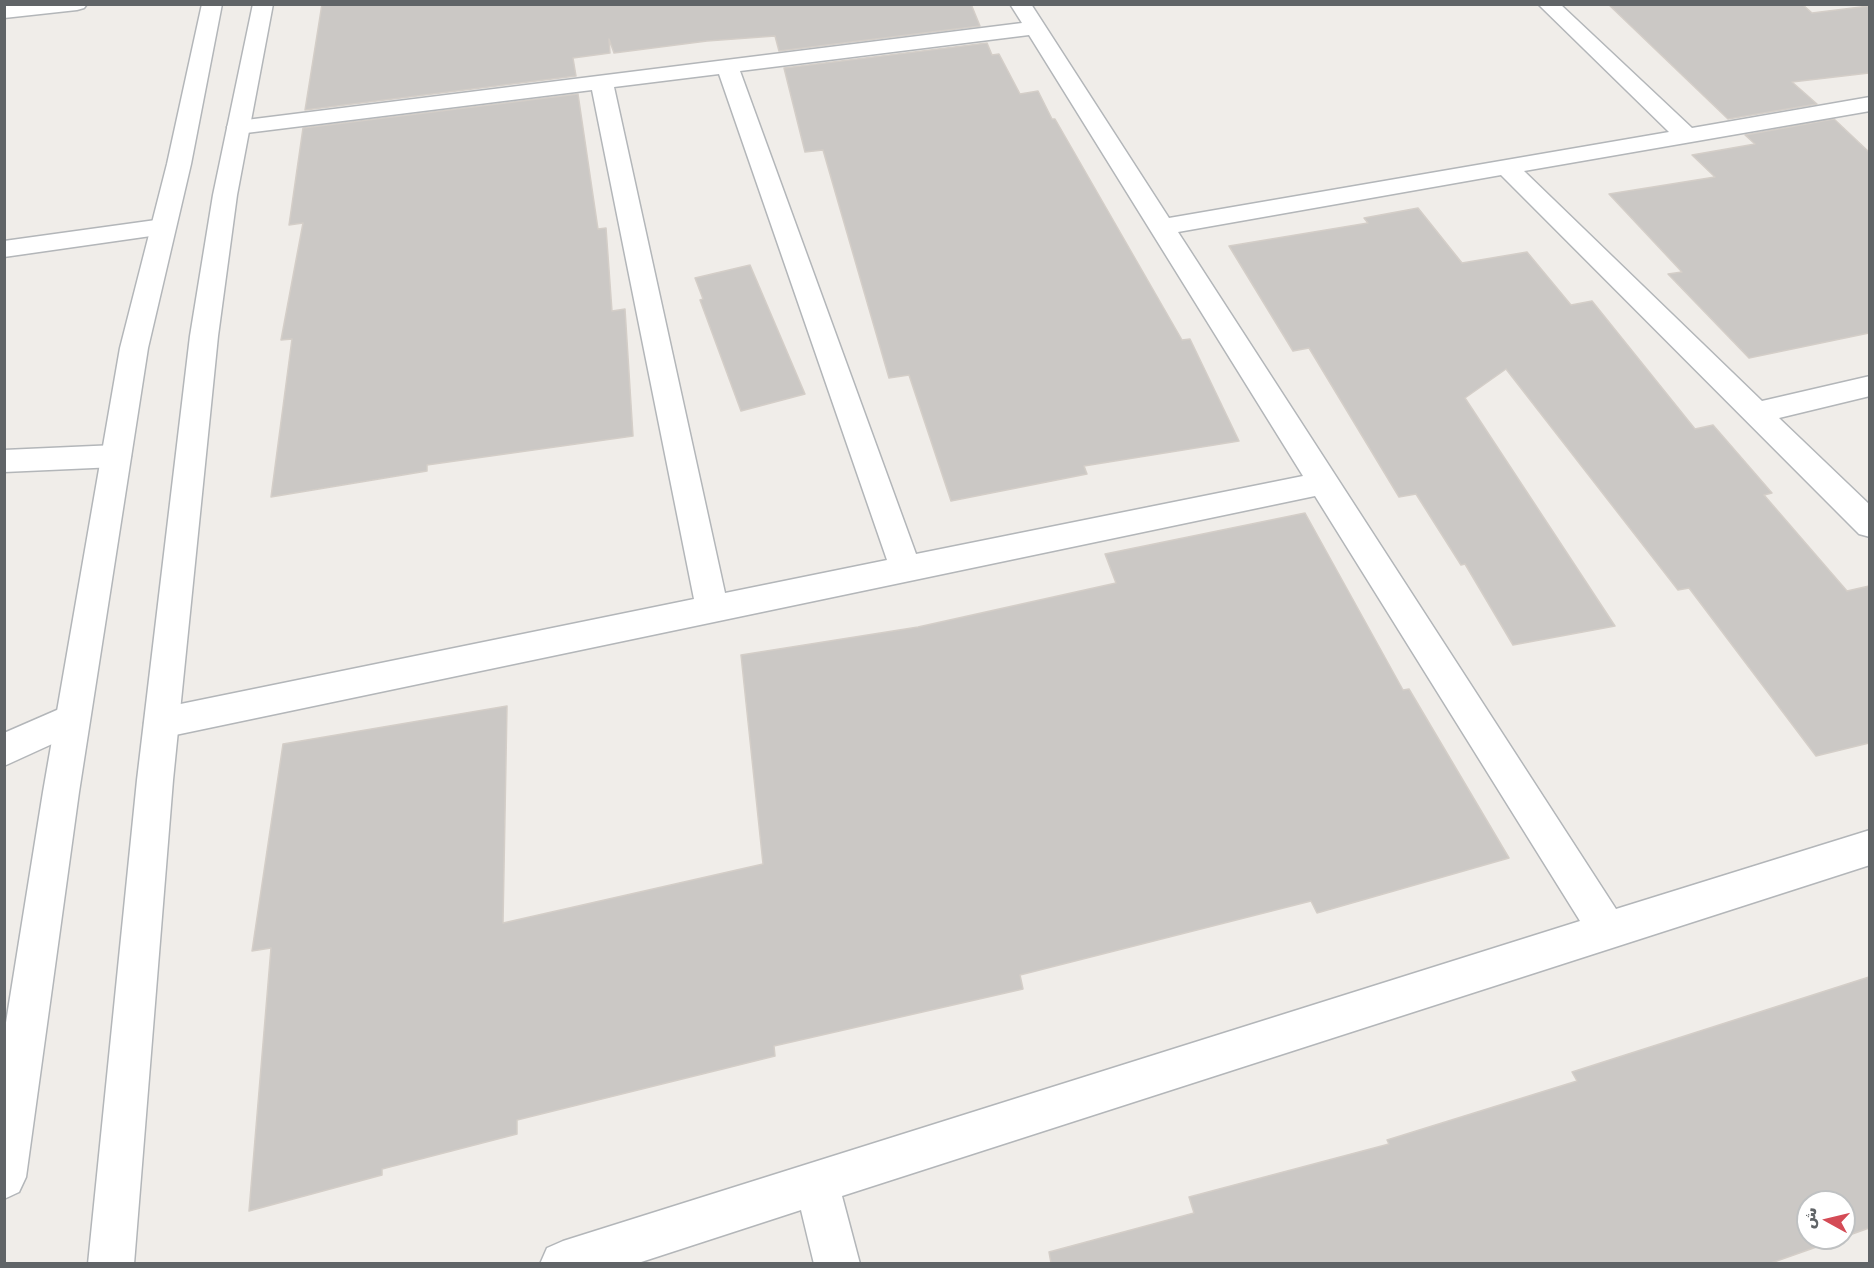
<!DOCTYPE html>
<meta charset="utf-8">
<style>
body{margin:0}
#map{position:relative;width:1874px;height:1268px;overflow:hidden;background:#f0ede9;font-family:"DejaVu Sans",Cairo,sans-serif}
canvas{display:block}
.frame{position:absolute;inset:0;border:6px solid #606467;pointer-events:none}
.north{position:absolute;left:1796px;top:1190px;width:60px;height:60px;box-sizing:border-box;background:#fff;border:2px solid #bfc1c2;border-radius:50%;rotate:278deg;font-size:16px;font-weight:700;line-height:24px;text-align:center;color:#606467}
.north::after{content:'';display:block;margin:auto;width:21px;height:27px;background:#d44b56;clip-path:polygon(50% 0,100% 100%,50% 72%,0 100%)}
</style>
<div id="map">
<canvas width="1874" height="1268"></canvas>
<div class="frame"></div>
<div class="north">ش</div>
</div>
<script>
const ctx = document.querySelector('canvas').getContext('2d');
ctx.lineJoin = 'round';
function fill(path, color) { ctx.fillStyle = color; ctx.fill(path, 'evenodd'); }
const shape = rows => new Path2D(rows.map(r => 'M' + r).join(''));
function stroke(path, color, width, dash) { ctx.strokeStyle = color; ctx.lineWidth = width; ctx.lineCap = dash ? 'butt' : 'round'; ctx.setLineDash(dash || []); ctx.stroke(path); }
const building = shape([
 [322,4,971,4,980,26,779,51,775,36,707,41,614,53,609,39,610,53,573,58,576,76,305,110,322,4],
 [1608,4,1802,4,1812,13,1869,6,1869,73,1792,82,1817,104,1728,119,1608,4],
 [987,43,992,55,999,54,1020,94,1038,91,1052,119,1055,119,1182,340,1190,339,1239,441,1084,466,1087,474,951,501,909,375,889,378,823,150,805,152,784,68,987,43],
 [578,94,598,229,606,228,612,311,625,309,633,436,427,465,427,471,271,497,292,339,281,340,303,223,289,225,303,128,578,94],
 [1834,119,1869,152,1869,333,1749,358,1668,274,1682,272,1609,194,1715,177,1692,155,1755,144,1745,135,1834,119],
 [1418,208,1462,263,1527,252,1571,305,1592,301,1695,429,1713,425,1772,493,1764,495,1847,591,1869,586,1869,743,1816,756,1689,588,1678,590,1506,369,1465,398,1615,626,1513,645,1465,564,1461,565,1416,494,1399,497,1309,348,1293,351,1229,246,1368,223,1364,218,1418,208],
 [750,265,805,394,741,411,700,300,703,299,695,278,750,265],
 [1305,513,1403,690,1409,689,1509,858,1317,913,1311,901,1020,975,1023,989,774,1046,775,1056,517,1120,517,1134,382,1169,382,1175,249,1211,271,948,252,951,283,744,507,706,503,923,763,864,741,655,918,627,1116,583,1105,554,1305,513],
 [1869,977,1869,1228,1844,1237,1844,1202,1808,1202,1808,1238,1842,1238,1771,1263,1051,1263,1049,1252,1194,1213,1189,1197,1389,1144,1387,1140,1577,1081,1572,1072,1869,977]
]);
fill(building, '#cbc8c5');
stroke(building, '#d4cec8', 1.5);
const minor = shape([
 [16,4,87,4,84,8,77,10,4,18,4,6,16,4],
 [1010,4,1031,4,1169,218,1669,132,1538,4,1560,4,1692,128,1870,97,1870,111,1524,171,1762,401,1870,376,1870,396,1779,418,1870,505,1870,537,1859,534,1501,175,1178,232,1616,909,1870,830,1870,865,842,1196,860,1264,814,1264,801,1210,635,1264,540,1264,547,1248,563,1241,1580,921,1315,496,161,738,149,734,144,723,149,712,161,708,694,599,592,90,238,134,230,132,227,127,230,122,1022,23,1010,4],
 [1029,35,1303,476,916,554,740,71,1029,35],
 [719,74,887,560,725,593,614,87,719,74],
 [163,219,172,221,175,227,172,233,4,257,4,241,163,219],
 [116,445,126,448,131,456,126,464,116,467,4,472,4,450,116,445],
 [73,703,85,707,90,718,85,729,4,766,4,733,73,703]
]);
const secondary = shape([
 [202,4,222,4,191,164,148,348,79,792,26,1177,19,1192,4,1199,4,1035,43,792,120,348,167,164,202,4],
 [253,4,273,4,237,195,218,336,173,780,134,1264,88,1264,137,780,190,336,213,195,253,4]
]);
stroke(minor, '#b3b6b9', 3);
stroke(secondary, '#b3b6b9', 3);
fill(minor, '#fff');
fill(secondary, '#fff');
</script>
